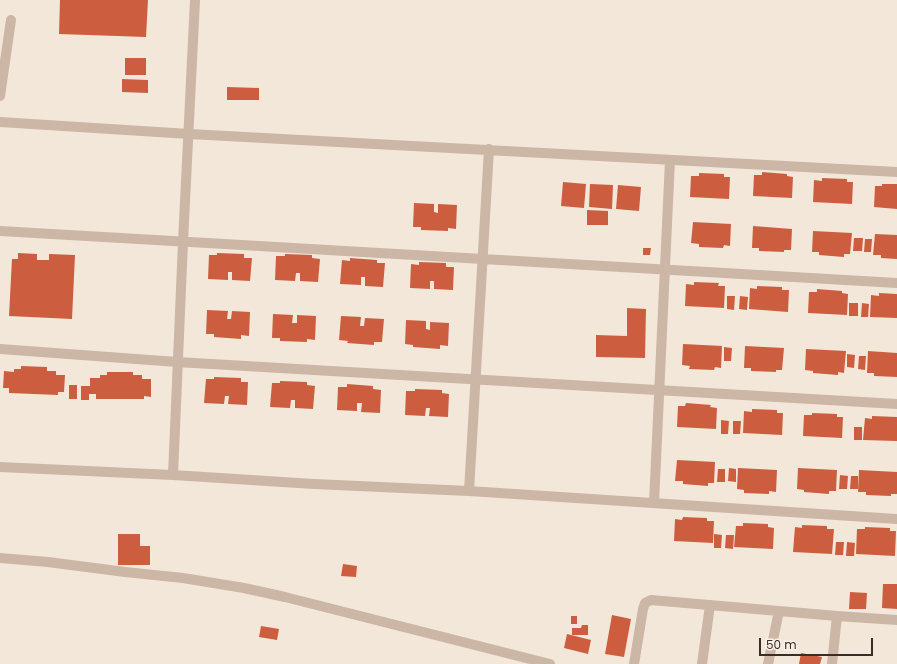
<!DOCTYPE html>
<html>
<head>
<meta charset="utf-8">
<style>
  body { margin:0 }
  #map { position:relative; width:897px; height:664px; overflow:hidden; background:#f3e7da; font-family:Poppins,sans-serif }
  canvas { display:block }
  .scale { position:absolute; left:759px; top:638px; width:114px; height:18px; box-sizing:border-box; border:2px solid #372c27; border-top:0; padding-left:5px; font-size:12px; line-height:14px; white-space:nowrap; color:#372c27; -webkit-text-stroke:3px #faf1e7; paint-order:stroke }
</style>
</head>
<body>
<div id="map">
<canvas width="897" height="664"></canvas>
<div class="scale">50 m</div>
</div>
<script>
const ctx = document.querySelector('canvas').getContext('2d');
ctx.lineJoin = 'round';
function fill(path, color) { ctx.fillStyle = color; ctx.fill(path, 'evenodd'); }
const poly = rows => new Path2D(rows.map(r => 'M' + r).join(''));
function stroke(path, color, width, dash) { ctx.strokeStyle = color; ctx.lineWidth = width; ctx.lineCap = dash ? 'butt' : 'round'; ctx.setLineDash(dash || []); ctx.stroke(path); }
fill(poly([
  [60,0,148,0,146,37,59,34],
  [125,58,146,58,146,75,125,75],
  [122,79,148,80,148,93,122,92],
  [227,87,259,88,259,100,227,100],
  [762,172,787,174,787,176,793,177,792,198,753,196,754,175,762,175],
  [699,173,724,174,724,177,730,177,729,199,690,197,691,176,699,176],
  [822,178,847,179,847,182,853,182,852,204,813,202,814,180,822,181],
  [563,182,586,184,584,208,561,206],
  [590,184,613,185,612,209,589,207],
  [882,184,897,184,897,209,874,207,875,186,882,186],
  [618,185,641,187,639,211,616,209],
  [414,203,434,204,434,212,438,213,438,204,457,205,456,229,448,228,448,231,421,230,421,227,413,227],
  [587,210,608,211,608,225,587,225],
  [693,222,731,224,730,246,724,245,723,248,699,247,699,244,691,243],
  [753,226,792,229,791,250,784,250,784,252,759,251,759,248,752,248],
  [813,231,852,233,850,254,844,254,844,257,819,255,819,252,812,252],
  [875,234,897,235,897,259,881,258,881,255,873,255],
  [854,238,863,238,862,251,853,251],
  [865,239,872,239,871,252,864,252],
  [643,248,651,248,650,255,643,255],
  [18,253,37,254,37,260,49,260,49,254,75,255,72,319,9,316,12,259,18,259],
  [217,253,244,254,244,258,252,258,250,281,232,280,232,272,228,272,228,280,208,279,209,255,217,255],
  [285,254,312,255,312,258,320,259,318,282,300,281,300,273,296,273,295,281,275,280,276,256,285,256],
  [350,258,377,260,377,263,385,263,383,287,365,286,365,277,361,277,361,285,340,284,342,260,350,261],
  [419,262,446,263,446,267,454,267,453,290,434,289,434,281,430,281,430,289,410,288,411,264,419,265],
  [694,282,719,283,718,286,725,286,724,308,685,306,686,284,694,285],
  [757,286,782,287,782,290,789,290,788,312,749,309,750,288,757,289],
  [817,289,842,291,842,293,848,294,847,315,808,313,809,292,817,292],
  [879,293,897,294,897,318,870,317,871,295,879,296],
  [727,296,735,296,734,310,727,309],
  [740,296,748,297,747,310,739,309],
  [849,303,858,303,858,316,849,316],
  [862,303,869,304,868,317,861,317],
  [627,308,646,309,645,358,596,357,596,335,627,336],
  [207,310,228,311,227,319,231,319,232,311,250,312,249,336,241,335,241,339,214,337,214,334,206,334],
  [273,314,293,315,292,323,297,323,297,315,316,316,315,340,307,339,307,342,280,341,280,338,272,338],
  [341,316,361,317,360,326,364,326,365,318,384,319,382,342,374,342,374,345,347,343,348,341,339,340],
  [406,320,426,321,426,329,430,330,430,322,449,323,448,346,440,345,440,349,413,347,413,345,405,344],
  [683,344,722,346,721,368,715,367,714,370,689,369,690,366,682,365],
  [745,346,784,348,782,370,776,370,776,372,751,371,751,368,744,368],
  [724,347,732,348,731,361,724,361],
  [806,349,846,351,844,373,838,372,838,375,813,373,813,371,805,370],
  [868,351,897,353,897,377,874,376,874,373,867,373],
  [847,354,855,355,854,368,847,367],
  [859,356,866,356,865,370,858,369],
  [21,366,47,367,47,371,56,371,56,375,65,375,64,392,58,392,58,395,9,393,9,388,3,388,4,371,14,372,14,369,21,369],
  [107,372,133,372,133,375,142,375,142,379,151,379,151,397,144,396,144,399,96,399,96,394,89,394,89,400,81,400,81,386,90,386,90,378,100,378,100,375,107,375],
  [214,377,241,378,241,382,248,382,247,405,228,404,229,396,225,396,224,404,204,403,206,379,214,379],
  [280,381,307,382,307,385,315,386,313,409,295,408,295,400,291,400,290,408,270,407,272,383,280,383],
  [347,384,373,386,373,389,381,390,380,413,361,412,362,403,357,403,357,411,337,410,338,387,347,387],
  [69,385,77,385,77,399,69,399],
  [415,389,442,390,442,393,449,394,448,417,429,416,430,408,426,408,425,416,405,415,406,391,415,391],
  [686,403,711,405,710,407,717,408,716,429,677,427,678,406,685,406],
  [752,409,777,410,777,413,783,413,782,435,743,433,744,411,752,412],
  [812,413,837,414,837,417,843,417,842,438,803,436,804,415,812,415],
  [872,416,897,417,897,441,863,440,865,418,872,419],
  [721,420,729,421,728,434,721,434],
  [733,421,741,421,740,434,733,434],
  [854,427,862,427,862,440,854,440],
  [677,460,715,462,714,483,708,483,708,486,683,484,683,481,675,481],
  [729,468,736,469,736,482,728,481],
  [738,468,777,470,776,492,769,491,769,494,744,493,744,490,737,489],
  [798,468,837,470,836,491,829,491,829,494,804,492,804,490,797,489],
  [718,469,725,469,725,482,717,482],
  [859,470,897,472,897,494,891,494,891,496,866,495,866,492,858,492],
  [840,475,848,476,847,489,839,489],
  [851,476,858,476,858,489,850,489],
  [683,517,707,518,707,521,714,521,713,543,674,541,675,519,682,520],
  [743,523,768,524,768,527,774,528,773,549,734,547,736,526,743,526],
  [802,525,827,526,827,529,834,529,832,554,793,552,795,527,802,528],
  [865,527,890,528,890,531,896,531,895,556,856,554,857,529,865,529],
  [118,534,140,534,140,546,150,546,150,565,118,565],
  [714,534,722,535,721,548,714,548],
  [726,535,734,535,733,549,725,548],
  [836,542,844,542,843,555,835,555],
  [847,542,855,543,854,556,846,556],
  [343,564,357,566,356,577,341,576],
  [883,584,897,584,897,609,882,608],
  [850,592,867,593,866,609,849,609],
  [612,615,631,619,624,657,605,654],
  [571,616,577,616,577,624,571,624],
  [582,625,588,625,588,635,572,635,572,628,581,628],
  [261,626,279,629,277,640,259,637],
  [567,634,591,640,588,654,564,648],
  [801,653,822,657,820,664,799,664]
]), '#cc5e3f');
stroke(poly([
  [0,96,11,20],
  [0,122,189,134,897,172],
  [0,231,897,283],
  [0,349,177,362,897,404],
  [0,467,173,475,314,484,469,491,897,519],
  [173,475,183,242,195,0],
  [469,491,489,149],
  [654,503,670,160],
  [0,558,48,562,125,572,183,578,244,588,285,597,550,664],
  [634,664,643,609,645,603,651,600,837,616],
  [702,664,710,605],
  [768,664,779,611],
  [832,664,837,616,897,620]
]), '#ccb6a6', 10);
</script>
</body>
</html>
